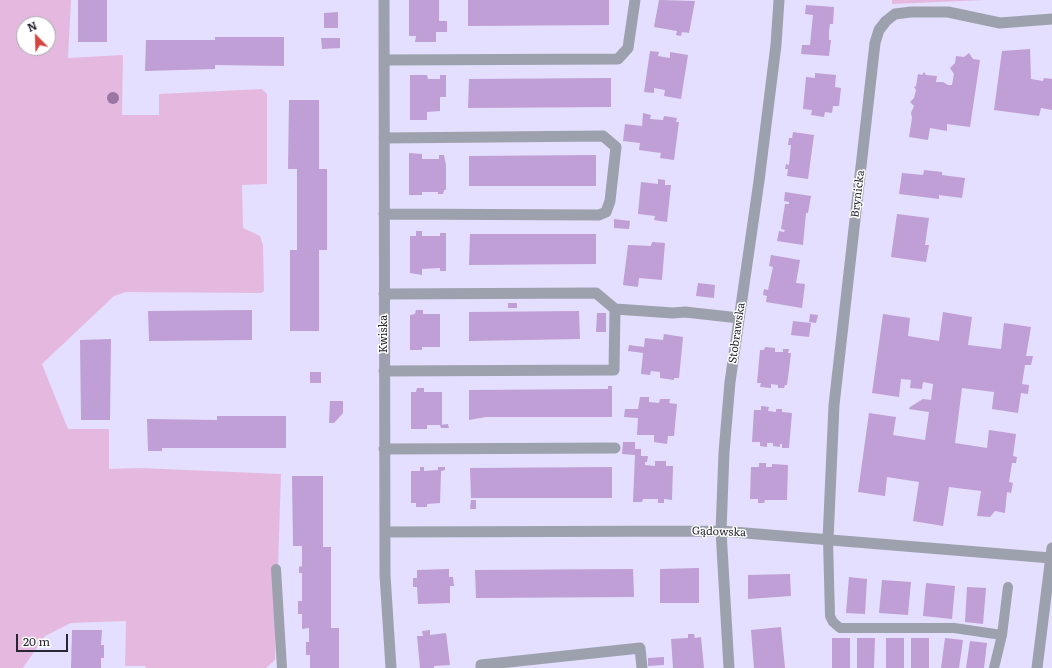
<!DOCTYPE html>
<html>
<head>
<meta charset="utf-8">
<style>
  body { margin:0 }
  #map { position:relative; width:1052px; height:668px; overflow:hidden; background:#e4dffe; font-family:Literata,serif }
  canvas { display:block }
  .north { position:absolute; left:16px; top:16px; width:40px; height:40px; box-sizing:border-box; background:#fff; border:1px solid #a9a8ad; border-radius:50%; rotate:337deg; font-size:11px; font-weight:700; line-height:16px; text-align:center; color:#282632 }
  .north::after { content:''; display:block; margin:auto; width:14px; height:18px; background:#d44541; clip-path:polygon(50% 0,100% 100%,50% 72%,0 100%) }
  .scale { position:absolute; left:16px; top:634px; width:52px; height:18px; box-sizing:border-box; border:2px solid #282632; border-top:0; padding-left:5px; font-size:12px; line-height:14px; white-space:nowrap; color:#282632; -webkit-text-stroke:3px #fff; paint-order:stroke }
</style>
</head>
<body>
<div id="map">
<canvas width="1052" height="668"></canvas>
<div class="north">N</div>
<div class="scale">20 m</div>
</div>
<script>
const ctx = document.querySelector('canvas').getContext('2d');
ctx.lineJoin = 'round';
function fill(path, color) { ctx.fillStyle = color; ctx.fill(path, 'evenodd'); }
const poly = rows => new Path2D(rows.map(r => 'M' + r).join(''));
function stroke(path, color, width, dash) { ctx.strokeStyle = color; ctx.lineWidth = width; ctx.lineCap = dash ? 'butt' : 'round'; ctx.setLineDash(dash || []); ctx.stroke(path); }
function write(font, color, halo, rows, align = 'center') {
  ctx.font = font + ' Literata,serif'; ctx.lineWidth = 3; ctx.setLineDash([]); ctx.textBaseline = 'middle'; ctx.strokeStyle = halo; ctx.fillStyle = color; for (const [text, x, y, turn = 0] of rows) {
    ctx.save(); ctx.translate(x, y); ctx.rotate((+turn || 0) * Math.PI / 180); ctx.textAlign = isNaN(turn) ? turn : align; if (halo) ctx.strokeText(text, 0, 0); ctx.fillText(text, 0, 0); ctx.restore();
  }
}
fill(poly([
  [0,0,71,0,68,58,123,55,122,115,159,115,159,94,262,89,267,94,267,184,242,185,243,228,260,236,263,245,264,291,261,293,126,292,114,296,42,364,68,429,109,429,109,469,140,468,281,474,275,660,266,668,146,668,145,666,125,666,126,621,71,623,45,636,23,668,0,668],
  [24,24,48,24,48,48,24,48],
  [892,0,986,0,892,4]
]), '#e5b9df');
fill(poly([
  [78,0,107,0,107,42,78,42],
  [409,0,439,0,439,21,447,21,447,32,436,32,436,42,415,42,416,36,409,36],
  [468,0,609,0,609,25,468,26],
  [659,0,695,1,689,33,682,32,681,36,676,35,677,31,654,27],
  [806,5,834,7,833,24,830,24,829,32,829,40,831,40,829,56,801,54,802,45,810,45,813,15,805,14],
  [338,12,338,28,324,28,324,13],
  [215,37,284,37,284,66,215,65,215,69,145,71,146,40,215,40],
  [321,38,340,38,340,48,322,49],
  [1030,49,1031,79,1043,81,1044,78,1052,79,1052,110,1041,108,1039,116,994,110,1002,51],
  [650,51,659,52,658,56,670,58,670,52,688,55,681,99,664,96,665,90,654,88,654,93,644,92],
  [969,53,973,59,980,60,970,127,947,124,947,131,930,128,928,140,909,137,912,118,911,113,914,106,910,102,914,98,916,90,914,87,916,86,918,74,922,75,924,72,926,75,937,76,936,82,943,82,948,85,952,85,954,74,950,68,955,63,956,56,964,57],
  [815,73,836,75,835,87,841,88,839,106,833,106,832,113,825,112,824,117,811,115,812,110,803,109,806,77,815,78],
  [410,75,427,75,428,79,440,79,440,75,446,75,446,97,440,97,440,111,427,112,427,120,410,120],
  [611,78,611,107,468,108,469,79],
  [289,100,319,100,319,169,327,169,327,250,319,250,319,331,290,331,290,250,297,250,297,169,288,169],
  [643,113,651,115,650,119,663,120,664,116,677,118,676,122,679,122,674,160,660,158,661,153,639,150,640,143,623,141,625,124,642,126],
  [793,132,814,135,808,179,787,176,788,169,785,169,786,164,789,165,791,145,788,145,789,138,792,138],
  [409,153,422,154,422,159,439,159,439,155,444,155,446,165,446,190,444,190,443,194,438,194,438,192,422,192,422,195,409,195],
  [596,155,596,186,469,186,469,156],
  [924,170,942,172,942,175,965,178,962,198,939,195,939,199,899,194,902,173,923,175],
  [658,179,665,180,665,185,671,185,667,222,654,220,655,216,638,214,641,182,658,184],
  [785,192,811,196,808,213,806,213,803,245,777,241,779,231,784,232,785,230,781,229,785,204,789,204,789,202,784,201],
  [897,214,929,218,925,245,929,245,926,262,891,257],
  [614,219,630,221,629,229,614,228],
  [416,231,422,231,422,236,440,236,440,233,446,233,446,271,440,271,440,268,422,269,422,275,410,273,410,236,416,236],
  [470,234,596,234,596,264,469,265],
  [652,242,665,243,662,280,639,278,638,287,623,285,628,245,651,246],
  [771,255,800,260,796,283,805,284,802,308,766,302,767,296,763,295,764,289,768,290,773,267,769,266],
  [698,283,715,285,714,298,696,296],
  [508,303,517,303,517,308,508,308],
  [252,310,252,340,149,341,148,311],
  [416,310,423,310,423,314,440,314,440,347,422,347,422,350,410,350,410,315,415,314],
  [579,311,580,339,469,341,469,312],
  [943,312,972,317,968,345,1001,349,1004,323,1031,327,1026,356,1033,356,1031,365,1025,365,1022,384,1029,385,1028,394,1021,393,1018,413,992,409,994,392,962,388,955,443,987,448,989,430,1016,434,1013,456,1017,457,1016,463,1012,463,1009,482,1013,483,1011,493,1007,492,1005,513,995,511,990,517,977,516,981,491,949,487,943,526,913,521,919,482,887,477,885,496,858,492,869,413,896,417,893,435,925,440,929,412,909,409,910,407,923,399,931,400,933,385,933,384,923,382,922,389,910,388,911,380,901,379,899,397,872,393,883,314,910,318,908,336,939,341],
  [597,313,606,313,606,332,596,332],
  [810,314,818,315,816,323,809,322],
  [793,321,811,323,809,337,791,335],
  [664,334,683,337,679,378,674,378,674,380,660,378,660,372,651,371,650,375,641,374,643,353,628,351,629,345,644,347,645,338,663,340],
  [111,339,110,420,81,420,80,340],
  [765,347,775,348,775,352,783,352,783,349,789,349,788,353,791,353,789,370,787,385,785,385,784,388,778,388,778,385,771,384,771,388,760,387,761,383,757,383,760,350,764,350],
  [310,372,321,372,321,383,310,383],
  [608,386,612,386,612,417,486,417,469,420,469,390,608,389],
  [417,388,424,388,424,392,442,392,442,425,427,425,427,429,411,429,411,392,416,392],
  [640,397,649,397,649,402,659,403,660,399,670,399,669,403,677,404,674,436,668,436,667,444,654,442,654,435,637,435,638,418,624,417,625,409,638,409],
  [330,401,343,401,343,413,334,423,329,423],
  [761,406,769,407,768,411,776,412,776,409,782,409,782,412,792,413,789,448,782,448,782,444,780,444,780,447,773,446,773,443,767,443,767,447,760,446,760,442,752,442,754,410,761,410],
  [217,416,286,416,286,448,162,448,162,451,148,451,147,419,217,420],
  [448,424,449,428,441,428,440,425],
  [623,442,635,442,635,449,641,449,641,456,648,456,647,462,645,462,645,465,655,466,655,461,666,461,666,466,673,466,672,500,664,499,664,503,658,503,658,499,643,499,642,502,633,502,635,455,622,454],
  [759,463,766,463,766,467,772,467,772,464,788,465,787,500,765,500,764,503,758,503,758,499,750,499,751,467,759,467],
  [420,467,424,467,424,471,438,470,438,467,445,467,445,470,441,471,440,503,427,504,427,507,416,507,416,503,411,503,411,471,420,471],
  [612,467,612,498,471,498,470,468],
  [292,476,323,476,323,547,331,547,331,628,339,628,339,668,310,668,310,655,306,655,306,642,309,642,309,628,302,629,302,614,298,614,298,601,302,601,302,573,299,573,299,567,302,566,302,546,293,546],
  [471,500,476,500,476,509,470,509],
  [699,568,699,603,660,603,660,569],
  [449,569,449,577,453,577,454,586,450,586,450,603,418,604,417,587,413,587,413,578,417,578,417,570],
  [633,569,634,597,476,598,475,570],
  [790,574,791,596,748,599,748,575],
  [849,577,867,579,865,614,846,613],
  [882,580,911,582,908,615,879,613],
  [926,583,955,586,952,619,923,616],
  [967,587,986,588,983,624,965,622],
  [781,627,785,668,754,668,751,630],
  [72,630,102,630,101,645,104,645,104,658,101,658,101,668,71,668],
  [430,630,430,635,446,633,450,665,434,666,434,668,420,668,417,636,423,636,422,631],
  [688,634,694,634,695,638,701,637,704,668,673,668,671,639,688,638],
  [832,638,850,638,850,668,832,668],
  [857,638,875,638,874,668,857,668],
  [886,638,904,638,904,668,886,668],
  [911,638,929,638,929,668,911,668],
  [945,638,963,640,959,668,941,668],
  [970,641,987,643,984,668,966,668],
  [664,657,664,665,648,666,648,658]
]), '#c09ed6');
stroke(poly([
  [828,540,830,616,833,622,840,628,954,628,1002,635],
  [276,569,282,668],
  [994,668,1002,635,1008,587]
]), '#9da1ae', 10);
stroke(poly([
  [384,0,385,575,391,668],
  [385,60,618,59,628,48,635,0],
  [384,138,603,136,616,147,610,201,606,212,599,215,384,214],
  [615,309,673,313,685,312,739,318],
  [384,371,614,370,615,309,596,293,384,294],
  [384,449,615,448],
  [386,532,721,531,1051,558],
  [828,540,834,405,875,43,879,30,886,21,895,14,911,12,948,12,1000,23,1052,19],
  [481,668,481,665,640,648,642,668],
  [729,668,721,531,724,452,730,382,759,181,776,45,779,0]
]), '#9da1ae', 11);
stroke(poly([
  [1037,668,1052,548]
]), '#9da1ae', 11);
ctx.fillStyle = '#9a76a4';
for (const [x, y] of [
  [113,98]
]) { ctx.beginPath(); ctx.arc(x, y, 6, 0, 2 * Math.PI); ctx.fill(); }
write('11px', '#282632', '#fff', [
  ["Brynicka",858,194,-83],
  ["Stobrawska",737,333,-82],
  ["Kwiska",384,334,-90],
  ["Gądowska",719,532,2]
]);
</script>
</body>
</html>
